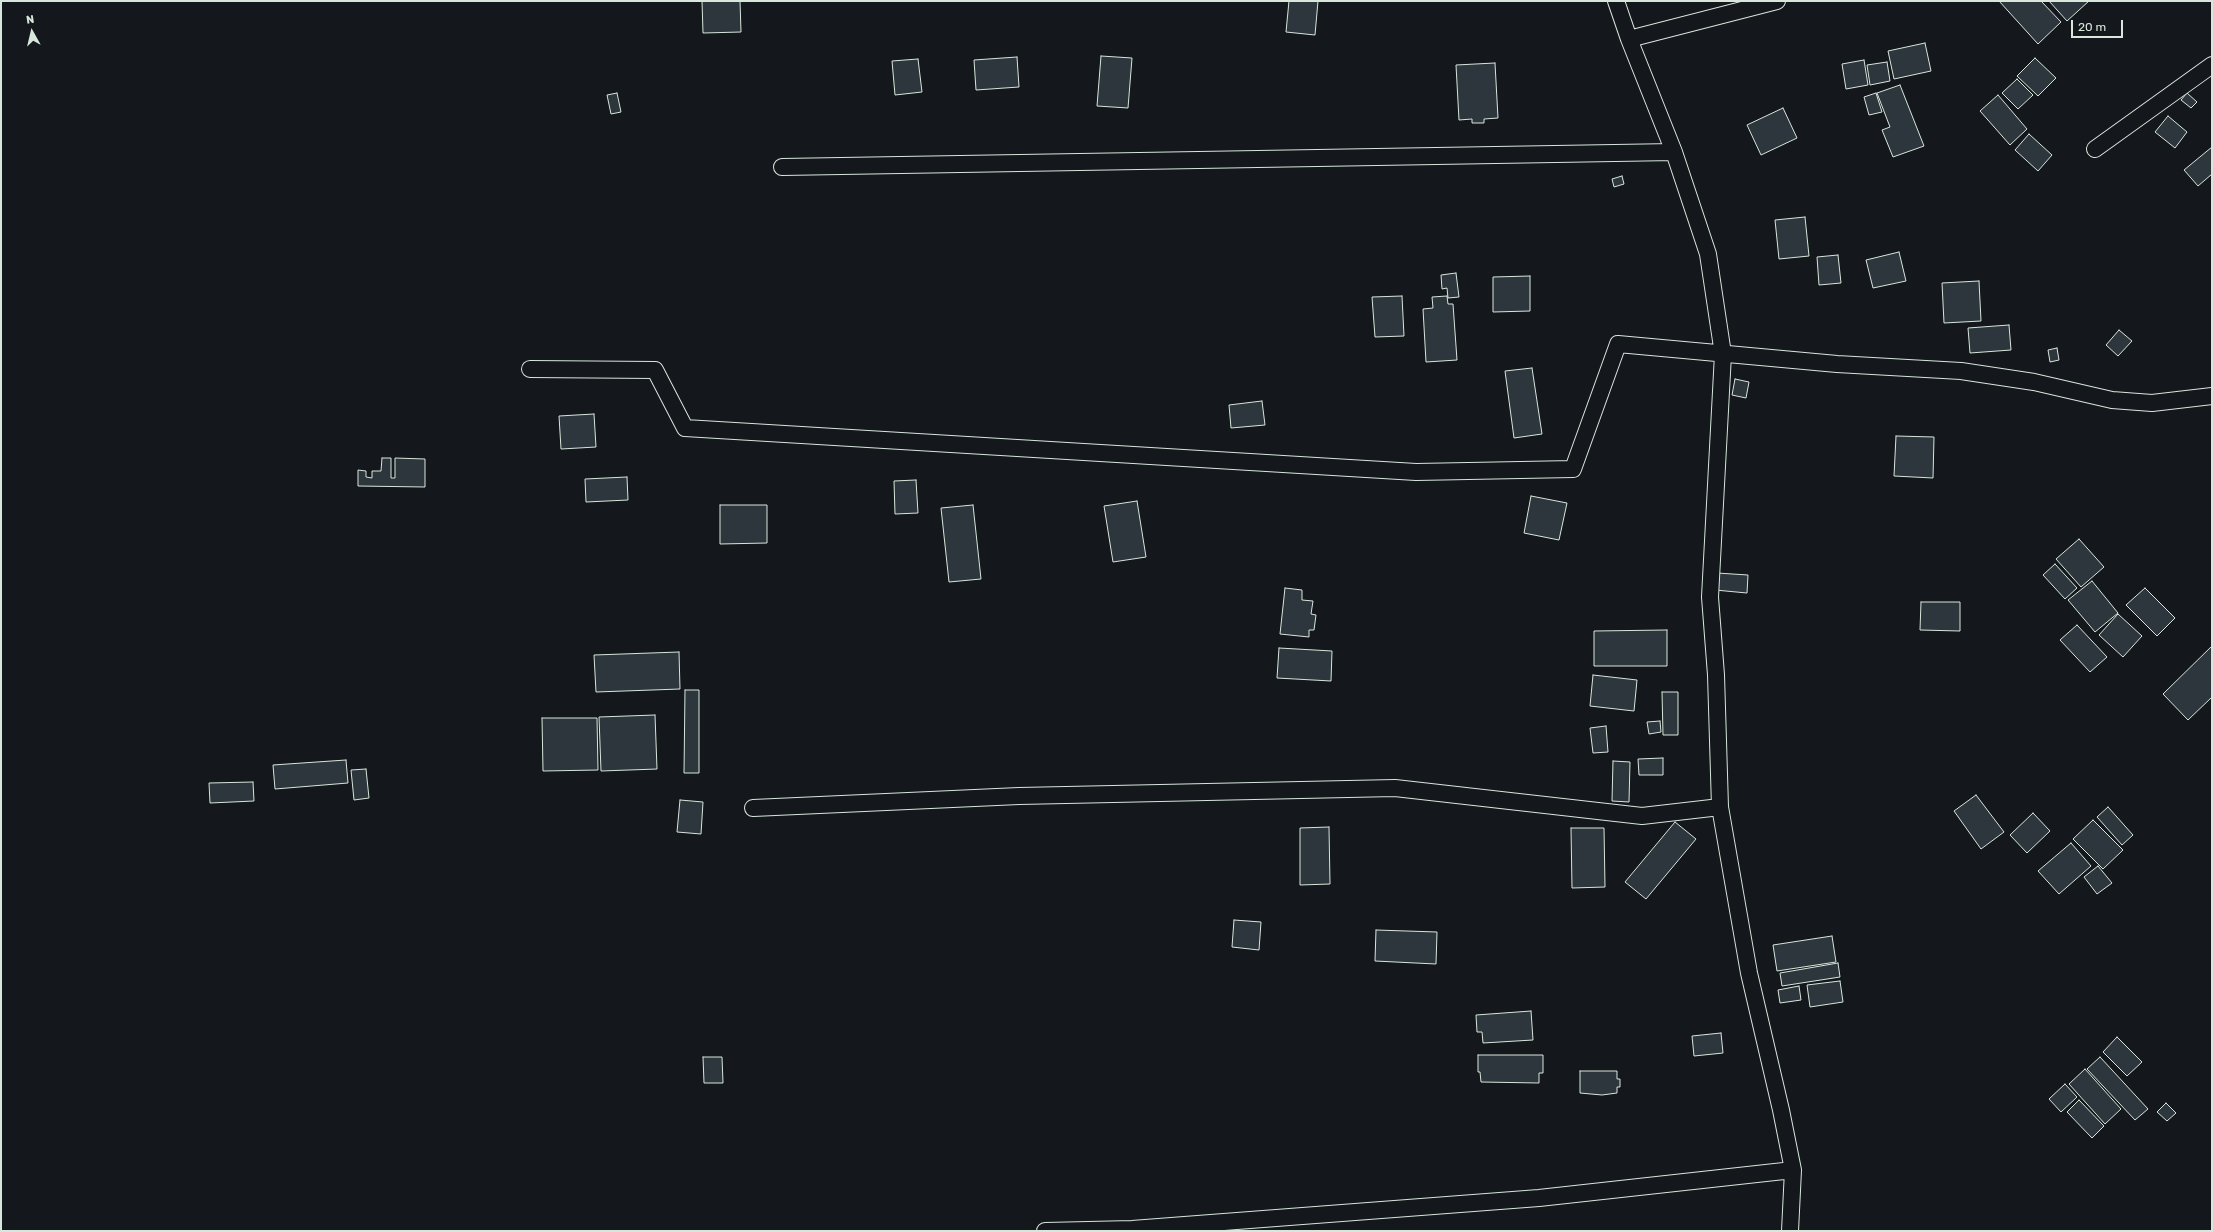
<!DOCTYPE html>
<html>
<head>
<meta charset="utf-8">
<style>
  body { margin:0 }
  #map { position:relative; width:2213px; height:1232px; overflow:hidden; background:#14181c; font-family:Rubik,sans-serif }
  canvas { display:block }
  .frame { position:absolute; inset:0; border:2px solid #d8e6dc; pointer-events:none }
  .north { position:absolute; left:12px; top:12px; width:40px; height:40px; -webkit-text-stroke:3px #14181c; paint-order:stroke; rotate:352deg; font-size:11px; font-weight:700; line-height:16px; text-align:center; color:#d8e6dc }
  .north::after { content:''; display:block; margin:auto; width:14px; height:18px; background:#d8e6dc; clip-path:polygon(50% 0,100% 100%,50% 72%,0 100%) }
  .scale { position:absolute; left:2071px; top:20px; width:52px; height:18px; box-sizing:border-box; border:2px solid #d8e6dc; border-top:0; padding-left:5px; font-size:12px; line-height:14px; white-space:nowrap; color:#d8e6dc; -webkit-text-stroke:3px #14181c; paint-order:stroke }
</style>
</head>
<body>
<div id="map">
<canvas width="2213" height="1232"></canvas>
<div class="frame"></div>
<div class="north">N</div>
<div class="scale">20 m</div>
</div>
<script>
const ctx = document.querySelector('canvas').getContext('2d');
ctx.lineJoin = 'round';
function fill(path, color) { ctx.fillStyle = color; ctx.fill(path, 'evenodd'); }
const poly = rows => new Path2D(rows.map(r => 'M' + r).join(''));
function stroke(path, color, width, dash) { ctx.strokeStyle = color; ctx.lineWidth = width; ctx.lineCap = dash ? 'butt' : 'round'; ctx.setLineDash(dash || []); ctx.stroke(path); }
const building = poly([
  [702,1,740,1,741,32,703,33,702,1],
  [1289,1,1318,1,1315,35,1286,32,1289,1],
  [1999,1,2041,1,2061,22,2038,44,1999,1],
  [2049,1,2089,1,2067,21,2049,1],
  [1925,43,1931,71,1894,79,1888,51,1925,43],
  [1101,56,1132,58,1128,108,1097,106,1101,56],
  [1017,57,1019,87,976,90,974,60,1017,57],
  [2035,58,2056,78,2038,96,2017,76,2035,58],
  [918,59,922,92,895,95,892,61,918,59],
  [1864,60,1868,85,1846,89,1842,64,1864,60],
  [1887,62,1890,81,1870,85,1867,65,1887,62],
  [1495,63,1498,118,1484,119,1484,123,1472,123,1472,119,1459,120,1456,65,1495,63],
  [2017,79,2033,95,2018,109,2002,93,2017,79],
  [1900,85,1924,146,1893,157,1882,130,1890,127,1877,93,1900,85],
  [617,93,621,112,611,114,607,95,617,93],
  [1876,93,1882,112,1869,115,1864,97,1876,93],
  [2187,93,2197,102,2191,108,2181,100,2187,93],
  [1998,95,2027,129,2010,145,1980,111,1998,95],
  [1783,108,1797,138,1761,155,1747,125,1783,108],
  [2168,116,2187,132,2175,148,2155,132,2168,116],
  [2029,134,2052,155,2038,171,2015,150,2029,134],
  [2212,147,2212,174,2198,186,2184,170,2212,147],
  [1622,176,1624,184,1614,187,1612,179,1622,176],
  [1805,217,1809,256,1779,259,1775,220,1805,217],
  [1899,252,1906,281,1873,288,1866,260,1899,252],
  [1838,255,1841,283,1819,285,1817,257,1838,255],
  [1456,273,1459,297,1448,298,1447,288,1442,289,1441,275,1456,273],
  [1530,276,1530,311,1493,312,1493,277,1530,276],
  [1979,281,1981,321,1944,323,1942,283,1979,281],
  [1402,296,1404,336,1375,337,1372,297,1402,296],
  [1447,296,1448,304,1453,304,1457,360,1426,362,1423,309,1433,308,1432,297,1447,296],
  [2009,325,2011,350,1970,353,1968,328,2009,325],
  [2119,330,2132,341,2118,356,2106,345,2119,330],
  [2057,348,2059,360,2050,362,2048,350,2057,348],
  [1532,368,1542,434,1514,438,1505,371,1532,368],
  [1735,379,1749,382,1746,398,1732,395,1735,379],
  [1262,401,1265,425,1231,428,1229,405,1262,401],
  [594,414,596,447,561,449,559,416,594,414],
  [1896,436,1934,437,1933,478,1894,476,1896,436],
  [382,458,391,458,391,478,395,478,395,458,425,459,425,487,358,486,358,470,366,471,366,477,372,478,372,471,381,471,382,458],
  [627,477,628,500,586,502,585,479,627,477],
  [916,480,918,513,895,514,894,481,916,480],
  [1531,496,1567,503,1559,540,1524,533,1531,496],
  [1137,501,1146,557,1113,562,1104,506,1137,501],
  [720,505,767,505,767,543,720,544,720,505],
  [973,505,981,579,949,582,941,508,973,505],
  [2079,539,2104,567,2081,587,2056,559,2079,539],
  [2055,564,2077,588,2065,599,2043,575,2055,564],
  [1717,573,1748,575,1747,593,1715,590,1717,573],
  [2092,581,2118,613,2095,632,2068,600,2092,581],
  [1285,588,1302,590,1302,600,1313,601,1311,614,1316,615,1314,630,1309,630,1309,637,1280,634,1285,588],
  [2145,588,2175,618,2157,636,2126,605,2145,588],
  [1921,602,1960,602,1960,631,1920,630,1921,602],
  [2118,614,2142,636,2123,657,2099,635,2118,614],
  [2077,625,2107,657,2090,672,2060,640,2077,625],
  [1667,630,1667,666,1594,666,1594,631,1667,630],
  [2212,646,2212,697,2188,720,2163,694,2212,646],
  [1279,648,1332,651,1331,681,1277,678,1279,648],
  [679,652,680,689,596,692,594,655,679,652],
  [1593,675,1637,680,1634,711,1590,706,1593,675],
  [685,690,699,690,699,773,684,773,685,690],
  [1662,692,1678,692,1678,735,1663,735,1662,692],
  [655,715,657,769,601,771,599,717,655,715],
  [542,718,597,718,598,770,543,771,542,718],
  [1660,721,1661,732,1649,734,1647,722,1660,721],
  [1606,726,1608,752,1593,753,1590,728,1606,726],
  [1663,758,1663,775,1639,775,1638,759,1663,758],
  [346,760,348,783,275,789,273,765,346,760],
  [1613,761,1630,762,1629,802,1612,801,1613,761],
  [366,769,369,798,354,800,351,770,366,769],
  [253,782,254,801,210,803,209,783,253,782],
  [1976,795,2004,832,1981,849,1954,811,1976,795],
  [680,800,703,802,701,834,677,832,680,800],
  [2108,807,2133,835,2122,845,2097,817,2108,807],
  [2033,813,2050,831,2027,853,2010,835,2033,813],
  [2093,820,2123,850,2103,869,2073,839,2093,820],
  [1675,822,1696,839,1646,899,1625,882,1675,822],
  [1329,827,1330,884,1300,885,1300,828,1329,827],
  [1571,828,1604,828,1605,887,1572,888,1571,828],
  [2071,843,2091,866,2059,894,2038,871,2071,843],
  [2098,866,2112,883,2097,894,2084,877,2098,866],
  [1234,920,1261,922,1259,950,1232,947,1234,920],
  [1376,930,1437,932,1436,964,1375,961,1376,930],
  [1832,936,1836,962,1777,971,1773,945,1832,936],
  [1838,963,1840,977,1782,986,1780,973,1838,963],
  [1840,981,1843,1002,1810,1007,1807,985,1840,981],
  [1799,986,1801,1000,1780,1003,1778,990,1799,986],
  [1531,1011,1533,1040,1483,1043,1482,1032,1477,1032,1476,1015,1531,1011],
  [1721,1033,1723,1053,1694,1056,1692,1036,1721,1033],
  [2117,1037,2142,1062,2127,1076,2103,1052,2117,1037],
  [1478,1055,1543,1055,1543,1073,1539,1073,1539,1083,1481,1082,1480,1072,1478,1072,1478,1055],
  [703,1057,722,1057,723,1083,704,1083,703,1057],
  [2100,1057,2148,1109,2135,1120,2087,1069,2100,1057],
  [2085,1069,2121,1109,2105,1124,2069,1084,2085,1069],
  [1580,1071,1617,1071,1617,1079,1620,1079,1620,1087,1617,1087,1617,1093,1602,1095,1580,1093,1580,1071],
  [2065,1084,2077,1097,2061,1112,2049,1099,2065,1084],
  [2079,1100,2104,1126,2092,1138,2067,1112,2079,1100],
  [2166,1103,2176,1113,2167,1121,2157,1112,2166,1103]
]);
fill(building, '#2c363c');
stroke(building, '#d8e6dc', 1);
const minor = poly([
  [1616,1,1629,39,1674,152,1708,254,1723,354,1710,597,1716,675,1720,807,1749,973,1781,1110,1793,1170,1790,1231],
  [1629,39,1777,1],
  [2095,149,2212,65],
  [782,167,1674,152],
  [530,369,655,370,685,428,1416,472,1573,469,1618,344,1837,364,1961,371,2034,382,2112,400,2152,403,2212,396],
  [753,808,1019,796,1395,788,1642,816,1720,807],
  [1045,1231,1132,1229,1539,1198,1793,1170]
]);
stroke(minor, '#d8e6dc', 18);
stroke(minor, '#14181c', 16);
</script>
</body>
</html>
